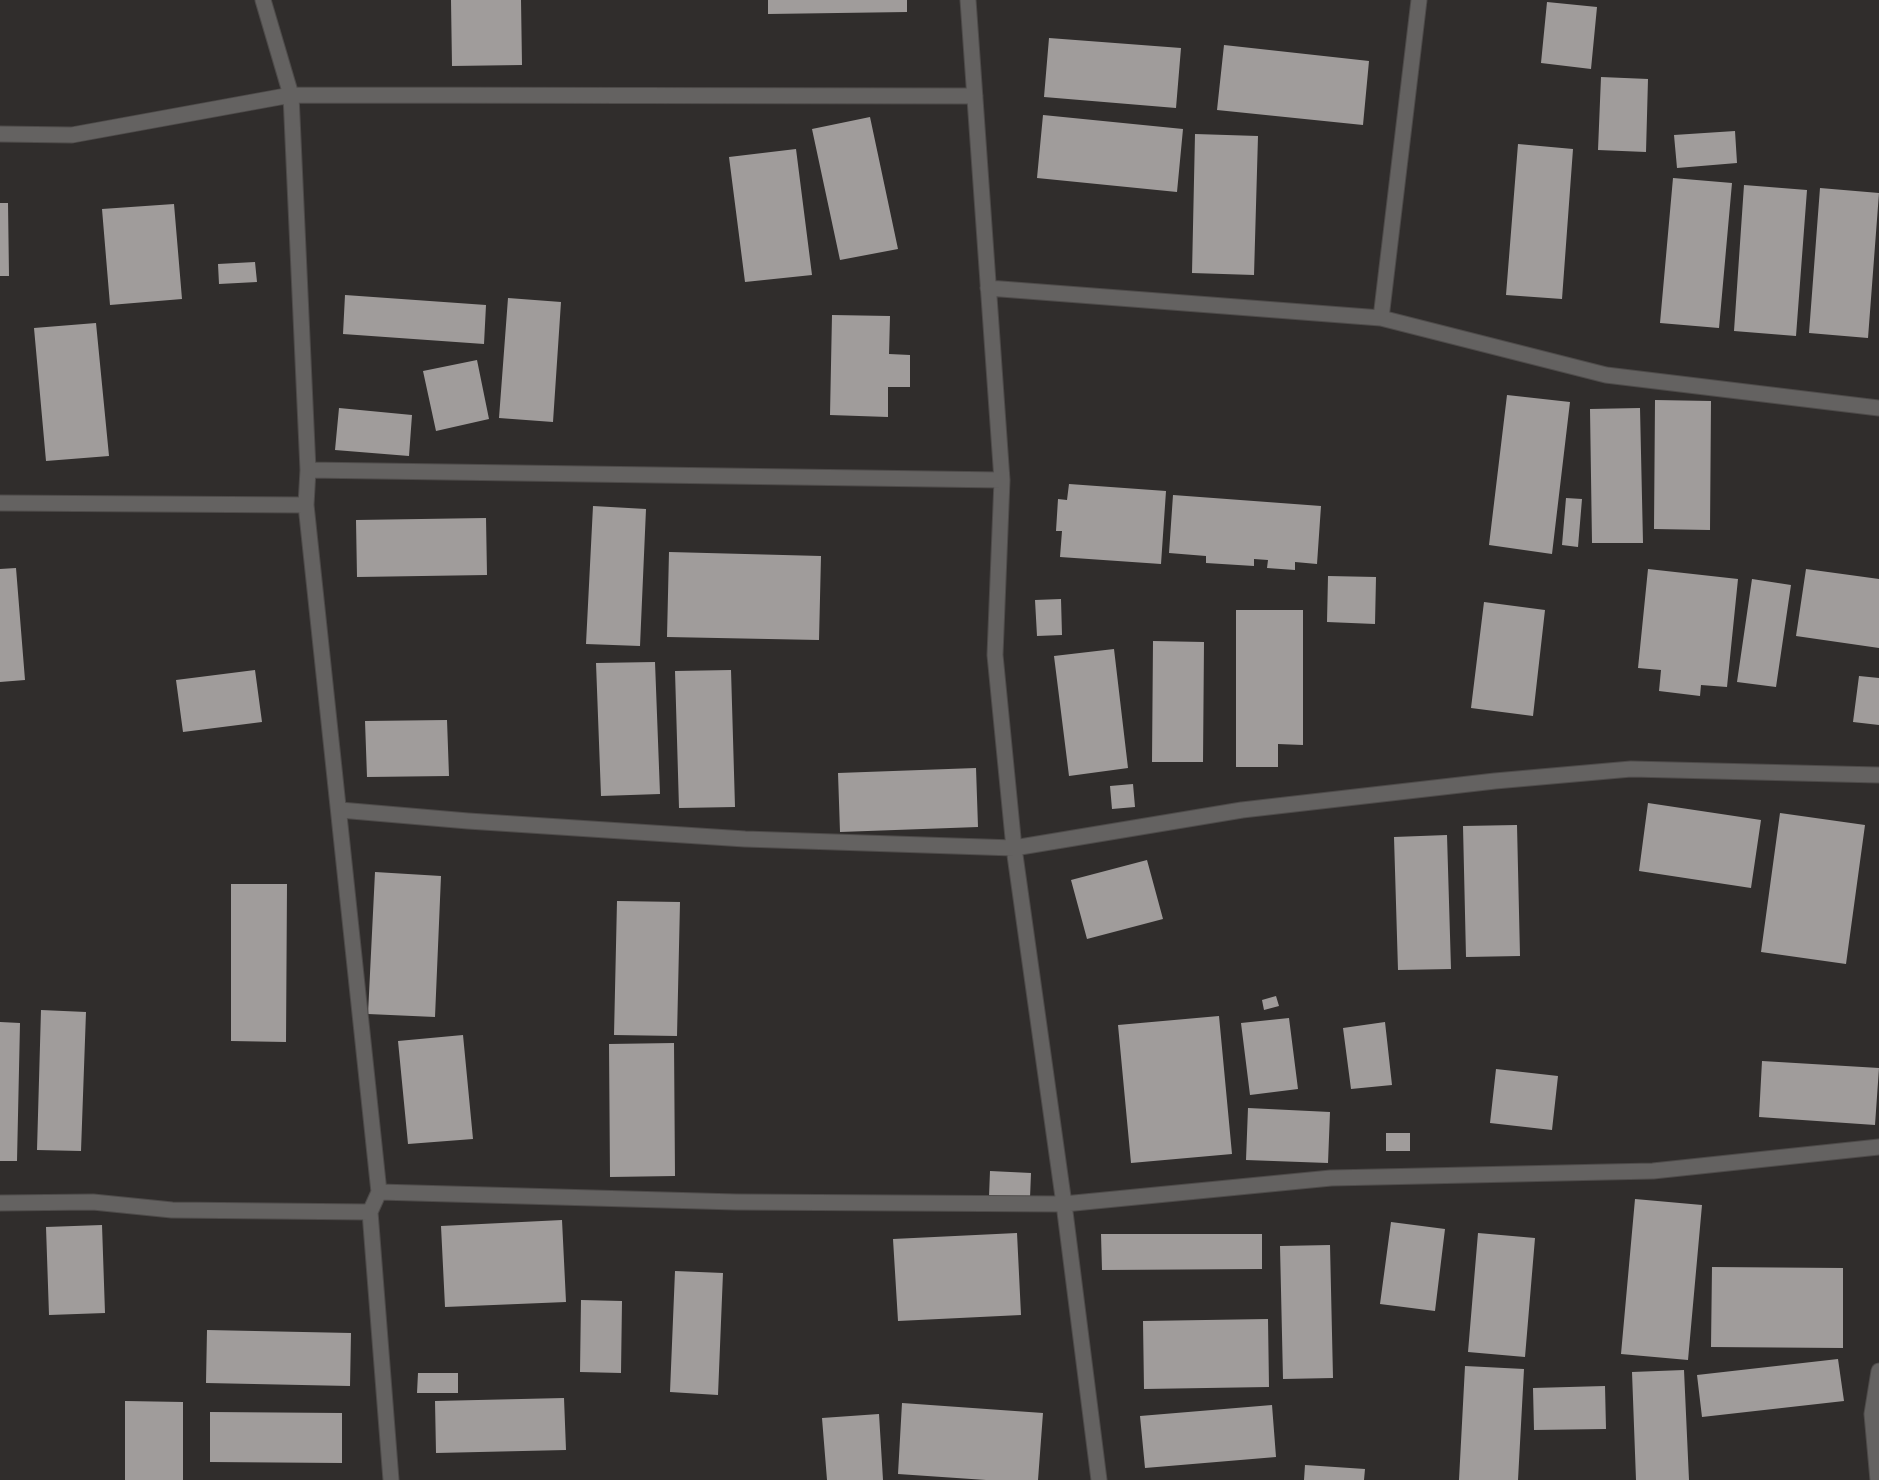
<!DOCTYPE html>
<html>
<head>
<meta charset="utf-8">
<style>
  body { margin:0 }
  canvas { display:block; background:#302d2c }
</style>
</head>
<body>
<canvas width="1879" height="1480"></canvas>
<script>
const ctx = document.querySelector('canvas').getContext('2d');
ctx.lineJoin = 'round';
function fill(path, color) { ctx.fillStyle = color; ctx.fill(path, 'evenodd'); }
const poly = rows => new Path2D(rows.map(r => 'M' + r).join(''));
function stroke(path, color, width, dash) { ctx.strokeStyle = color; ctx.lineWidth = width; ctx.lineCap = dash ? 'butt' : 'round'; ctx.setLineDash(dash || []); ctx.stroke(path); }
fill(poly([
  [451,0,521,0,522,65,452,66],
  [768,0,907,0,907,12,768,14],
  [1547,2,1597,7,1591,69,1541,63],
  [1049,38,1181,48,1176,108,1044,97],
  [1224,45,1369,61,1363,125,1217,110],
  [1601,77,1648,79,1646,152,1598,150],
  [1043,115,1183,129,1177,192,1037,178],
  [870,117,898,249,840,260,812,129],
  [1735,131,1737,163,1677,168,1674,135],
  [1195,134,1258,136,1254,275,1192,273],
  [1518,144,1573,149,1562,299,1506,295],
  [796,149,812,275,745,282,729,157],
  [1673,178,1732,183,1719,328,1660,323],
  [1744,185,1807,190,1796,336,1734,331],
  [1820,188,1879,193,1868,338,1809,333],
  [0,203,8,203,9,276,0,276],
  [174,204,182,299,110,305,102,209],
  [255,262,257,282,219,284,218,264],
  [345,295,486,305,484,344,343,334],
  [508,298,561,302,553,422,499,418],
  [832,315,890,316,889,354,910,355,910,387,888,387,888,417,830,415],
  [96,323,109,456,46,461,34,328],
  [477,360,489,419,436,431,423,371],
  [1507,395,1570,402,1552,554,1489,545],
  [1655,400,1711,401,1710,530,1654,529],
  [339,408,412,415,409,456,335,450],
  [1640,408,1643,543,1592,543,1590,409],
  [1069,484,1166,491,1161,564,1060,557,1062,531,1056,531,1058,499,1067,500],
  [1173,495,1321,506,1317,564,1295,562,1295,570,1267,568,1268,560,1254,559,1254,566,1206,563,1206,556,1169,553],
  [1566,498,1582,499,1578,547,1562,545],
  [593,506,646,509,640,646,586,644],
  [486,518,487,575,357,577,356,520],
  [669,552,821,556,819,640,667,637],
  [16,568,25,680,0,682,0,569],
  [1648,569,1738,579,1727,687,1701,685,1700,696,1659,691,1661,670,1638,668],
  [1806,569,1879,579,1879,648,1796,636],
  [1328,576,1376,577,1375,624,1327,622],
  [1752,579,1791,585,1776,687,1737,682],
  [1061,599,1062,635,1037,636,1035,600],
  [1484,602,1545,610,1533,716,1471,708],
  [1236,610,1303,610,1303,745,1278,744,1278,767,1236,767],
  [1153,641,1204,642,1203,762,1152,762],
  [1114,649,1128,768,1069,776,1054,656],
  [655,662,660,794,601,796,596,663],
  [255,670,262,722,183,732,176,680],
  [731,670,735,807,679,808,675,671],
  [1859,676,1879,678,1879,725,1853,722],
  [447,720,449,776,367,777,365,721],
  [976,768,978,827,840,832,838,773],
  [1133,784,1135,807,1112,809,1110,786],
  [1648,803,1761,820,1751,888,1639,871],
  [1780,813,1865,825,1846,964,1761,952],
  [1517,825,1520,956,1466,957,1463,826],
  [1447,835,1451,969,1398,970,1394,837],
  [1147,860,1163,919,1087,939,1071,880],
  [375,872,441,876,435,1017,368,1014],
  [231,884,287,884,286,1042,231,1041],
  [617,901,680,902,677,1036,614,1035],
  [1276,996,1279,1006,1264,1010,1262,1000],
  [41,1010,86,1012,81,1151,37,1150],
  [1219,1016,1232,1154,1131,1163,1118,1025],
  [1289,1018,1298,1089,1250,1095,1241,1023],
  [0,1022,20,1023,17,1161,0,1161],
  [1385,1022,1392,1085,1351,1089,1343,1028],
  [463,1035,473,1139,408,1144,398,1041],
  [674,1043,675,1176,610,1177,609,1044],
  [1762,1061,1879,1068,1875,1125,1759,1117],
  [1496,1069,1558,1076,1552,1130,1490,1123],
  [1248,1108,1330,1112,1328,1163,1246,1160],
  [1386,1133,1410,1133,1410,1151,1386,1151],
  [990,1171,1031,1173,1030,1198,989,1197],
  [1635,1199,1702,1205,1688,1360,1621,1354],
  [562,1220,566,1302,445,1307,441,1226],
  [1391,1222,1445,1229,1435,1311,1380,1304],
  [102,1225,105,1313,49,1315,46,1227],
  [1017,1233,1021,1315,898,1321,893,1239],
  [1478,1233,1535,1238,1525,1357,1468,1352],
  [1101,1234,1262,1234,1262,1269,1102,1270],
  [1330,1245,1333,1378,1283,1379,1280,1246],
  [1712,1267,1843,1268,1843,1348,1711,1347],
  [675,1271,723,1273,718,1395,670,1392],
  [581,1300,622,1301,621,1373,580,1372],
  [1268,1319,1269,1387,1144,1389,1143,1321],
  [207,1330,351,1333,350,1386,206,1383],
  [1838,1359,1844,1401,1702,1417,1697,1375],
  [1465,1366,1524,1369,1518,1480,1459,1480],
  [1684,1370,1689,1480,1636,1480,1632,1372],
  [418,1373,458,1373,458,1393,417,1393],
  [1605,1386,1606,1429,1534,1430,1533,1388],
  [564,1398,566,1450,436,1453,435,1401],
  [125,1401,183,1402,183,1480,125,1480],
  [902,1403,1043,1413,1038,1480,986,1480,898,1474],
  [1272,1405,1276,1457,1145,1468,1140,1416],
  [210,1412,342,1413,342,1463,210,1462],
  [879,1414,883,1480,827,1480,822,1418],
  [1305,1465,1365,1469,1364,1480,1304,1480]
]), '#a09c9b');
const street = poly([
  [263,0,291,95,308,470,306,505,379,1192,370,1212,391,1480],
  [968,0,1002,480,995,655,1014,848,1064,1204,1099,1480],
  [0,134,72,135,291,95,975,96],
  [988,288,1381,318,1419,0],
  [1381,318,1606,375,1879,408],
  [308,470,1002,480],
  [0,503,306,505],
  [340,810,468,821,745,839,1014,848,1242,810,1495,781,1631,769,1879,775],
  [379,1192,736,1202,1064,1204,1331,1178,1653,1171,1879,1147],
  [0,1203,93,1202,172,1210,370,1212],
  [1878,1480,1872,1414,1879,1371]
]);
stroke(street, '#4e4b4a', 17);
stroke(street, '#646261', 15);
</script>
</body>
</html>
